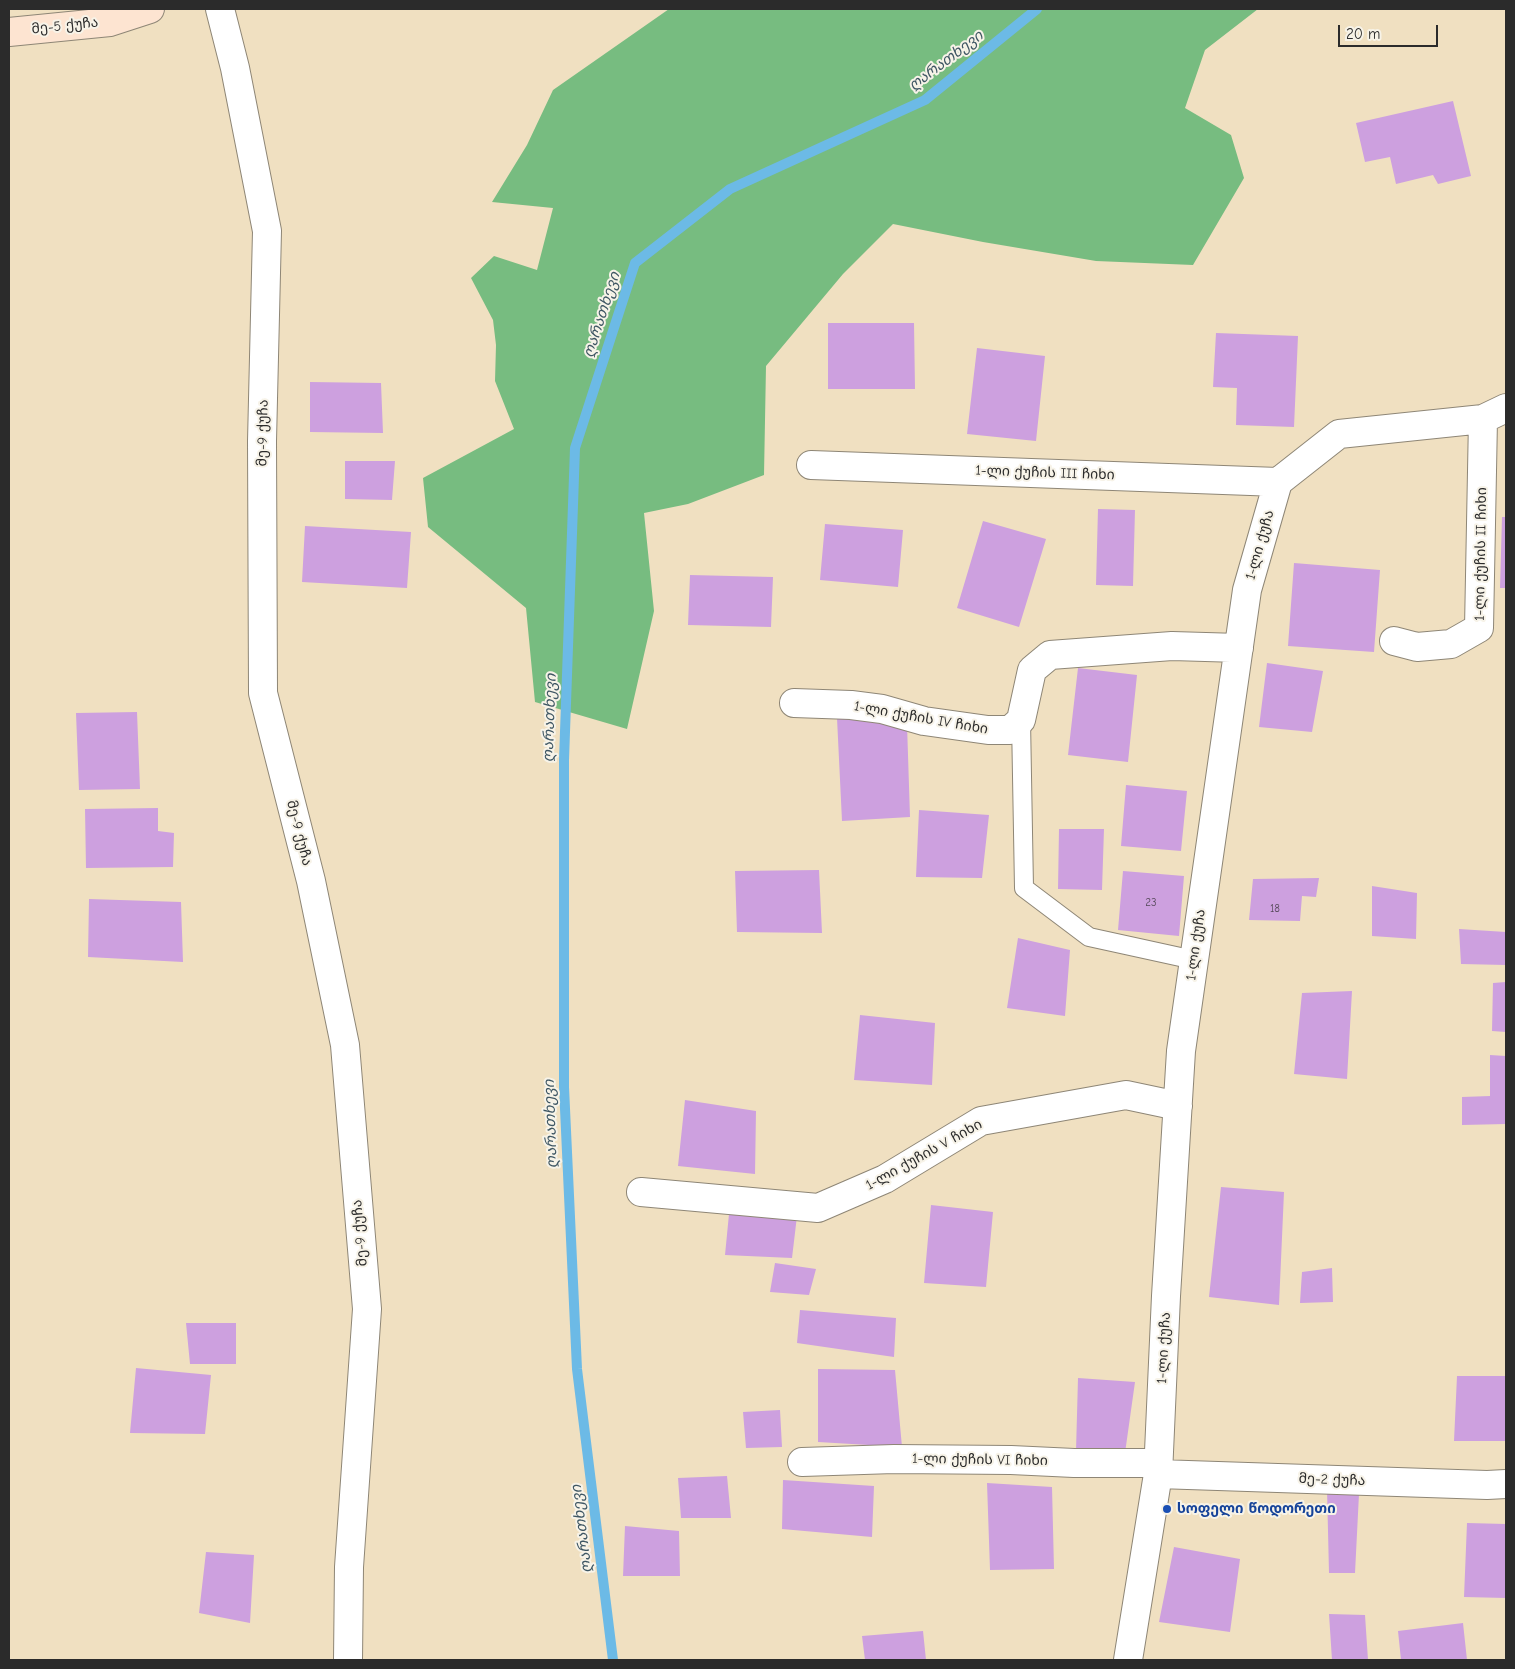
<!DOCTYPE html>
<html>
<head>
<meta charset="utf-8">
<style>
  body { margin:0 }
  #map { position:relative; width:1515px; height:1669px; overflow:hidden; background:#f0e0c1; font-family:"Comic Neue",sans-serif }
  canvas { display:block }
  .frame { position:absolute; inset:0; border:10px solid #2b2b2b; pointer-events:none }
  .scale { position:absolute; left:1338px; top:25px; width:100px; height:22px; box-sizing:border-box; border:2px solid #2b2b2b; border-top:0; padding-left:6px; font-size:15px; line-height:18px; white-space:nowrap; color:#2b2b2b; -webkit-text-stroke:4px #f7f3e8; paint-order:stroke }
</style>
</head>
<body>
<div id="map">
<canvas width="1515" height="1669"></canvas>
<div class="frame"></div>
<div class="scale">20 m</div>
</div>
<script>
const ctx = document.querySelector('canvas').getContext('2d');
ctx.lineJoin = 'round';
function fill(path, color) { ctx.fillStyle = color; ctx.fill(path, 'evenodd'); }
const poly = rows => new Path2D(rows.map(r => 'M' + r).join(''));
function stroke(path, color, width, dash) { ctx.strokeStyle = color; ctx.lineWidth = width; ctx.lineCap = dash ? 'butt' : 'round'; ctx.setLineDash(dash || []); ctx.stroke(path); }
function write(font, color, halo, rows, align = 'center') {
  ctx.font = font + ' "Comic Neue","Noto Sans Georgian",sans-serif'; ctx.lineWidth = 4; ctx.setLineDash([]); ctx.textBaseline = 'middle'; ctx.strokeStyle = halo; ctx.fillStyle = color; for (const [text, x, y, turn = 0] of rows) {
    ctx.save(); ctx.translate(x, y); ctx.rotate((+turn || 0) * Math.PI / 180); ctx.textAlign = isNaN(turn) ? turn : align; if (halo) ctx.strokeText(text, 0, 0); ctx.fillText(text, 0, 0); ctx.restore();
  }
}
fill(poly([
  [669,9,1258,9,1205,50,1185,108,1231,135,1244,178,1193,265,1096,261,983,242,893,224,843,274,766,366,764,475,688,504,644,513,654,611,627,729,535,702,526,608,428,527,423,478,514,429,495,381,496,345,493,320,471,278,494,256,537,270,553,208,492,202,527,145,553,90]
]), '#77bc80');
stroke(poly([
  [613,1660,577,1369,564,1087,564,760,575,448,635,263,730,189,925,100,1037,9]
]), '#6cbae6', 10);
fill(poly([
  [1453,101,1471,176,1438,184,1433,175,1396,184,1390,157,1365,162,1356,123],
  [828,323,914,323,915,389,828,389],
  [1216,333,1298,336,1294,427,1236,425,1237,388,1213,387],
  [977,348,1045,356,1036,441,967,434],
  [310,382,381,383,383,433,310,432],
  [345,461,395,461,392,500,345,499],
  [1098,509,1135,510,1133,586,1096,585],
  [1502,517,1506,517,1506,588,1500,588],
  [983,521,1046,539,1019,627,957,608],
  [825,524,903,530,898,587,820,580],
  [305,526,411,532,407,588,302,582],
  [1294,563,1380,570,1374,652,1288,646],
  [690,575,773,577,771,627,688,625],
  [1267,663,1323,671,1312,732,1259,727],
  [1078,668,1137,675,1128,762,1068,755],
  [137,712,140,789,79,790,76,713],
  [837,718,907,724,910,817,842,821],
  [1126,785,1187,791,1181,851,1121,846],
  [158,808,158,831,174,833,173,867,86,868,85,809],
  [919,810,989,815,982,878,916,877],
  [1059,829,1104,829,1102,890,1058,889],
  [819,870,822,933,737,932,735,871],
  [1123,871,1184,876,1179,936,1118,930],
  [1319,878,1316,897,1302,896,1300,921,1249,920,1253,879],
  [1372,886,1417,893,1416,939,1372,936],
  [89,899,181,902,183,962,88,957],
  [1459,929,1506,932,1506,965,1461,964],
  [1018,938,1070,950,1065,1016,1007,1008],
  [1506,982,1506,1032,1492,1031,1493,983],
  [1352,991,1347,1079,1294,1074,1302,993],
  [860,1015,935,1023,932,1085,854,1080],
  [1490,1055,1506,1056,1506,1124,1462,1125,1462,1097,1490,1096],
  [685,1100,756,1111,755,1174,678,1166],
  [1221,1187,1284,1192,1279,1305,1209,1297],
  [931,1205,993,1212,986,1287,924,1283],
  [729,1214,797,1216,792,1258,725,1255],
  [775,1263,816,1269,809,1295,770,1292],
  [1332,1268,1333,1302,1300,1303,1302,1272],
  [800,1310,896,1318,894,1357,797,1343],
  [186,1323,236,1323,236,1364,190,1364],
  [136,1368,211,1375,205,1434,130,1433],
  [818,1369,895,1370,902,1447,818,1442],
  [1457,1376,1506,1376,1506,1441,1454,1441],
  [1078,1378,1135,1382,1125,1453,1076,1451],
  [780,1410,782,1447,746,1448,743,1412],
  [727,1476,731,1518,681,1518,678,1478],
  [783,1480,874,1486,872,1537,782,1529],
  [987,1483,1052,1487,1054,1569,990,1570],
  [1327,1489,1359,1494,1355,1573,1329,1573],
  [1467,1523,1506,1524,1506,1598,1464,1597],
  [625,1526,679,1531,680,1576,623,1576],
  [1174,1547,1240,1559,1230,1632,1159,1622],
  [206,1552,254,1555,250,1623,199,1613],
  [1329,1614,1365,1615,1368,1660,1332,1660],
  [1463,1623,1467,1660,1401,1660,1398,1631],
  [923,1631,926,1660,865,1660,862,1636]
]), '#cda0df');
const lane = poly([
  [1021,720,1024,888,1089,937,1194,960]
]);
const street = poly([
  [220,9,235,68,267,231,262,441,263,693,311,881,345,1045,367,1309,349,1567,348,1660],
  [811,465,1278,482],
  [1394,641,1417,647,1451,644,1479,628,1483,419],
  [794,703,851,705,882,709,924,721,988,730,1010,730,1021,720,1032,670,1050,655,1172,646,1239,648],
  [641,1192,818,1208,885,1179,981,1121,1126,1095,1178,1106],
  [802,1462,894,1459,1011,1460,1074,1463,1158,1463],
  [1158,1474,1487,1485,1506,1484],
  [1128,1660,1158,1474,1166,1296,1181,1051,1247,590,1278,482,1339,434,1483,419,1506,408]
]);
const secondary = poly([
  [9,32,110,22,150,9]
]);
stroke(lane, '#8e8676', 20);
stroke(street, '#8e8676', 30);
stroke(secondary, '#8e8676', 30);
stroke(lane, '#fff', 18);
stroke(street, '#fff', 28);
stroke(secondary, '#fde4d1', 28);
for (const [x, y, r, color] of [
  [1167,1509,5,"#1a4fb4"]
]) { const dot = new Path2D(); dot.arc(x, y, r, 0, 2 * Math.PI); ctx.fillStyle = color; ctx.fill(dot); stroke(dot, '#f7f3e8', 2); }
write('11px', '#544858', null, [
  ["23",1151,903],
  ["18",1275,909]
]);
write('14px', '#2b2b2b', '#f7f3e8', [
  ["მე-5 ქუჩა",65,26,-6],
  ["მე-9 ქუჩა",263,433,-89],
  ["1-ლი ქუჩის III ჩიხი",1045,473,2],
  ["1-ლი ქუჩა",1260,545,-74],
  ["1-ლი ქუჩის II ჩიხი",1481,554,-89],
  ["1-ლი ქუჩის IV ჩიხი",921,718,10],
  ["მე-9 ქუჩა",299,833,76],
  ["1-ლი ქუჩა",1196,945,-82],
  ["1-ლი ქუჩის V ჩიხი",924,1155,-29],
  ["მე-9 ქუჩა",360,1233,-95],
  ["1-ლი ქუჩა",1164,1348,-87],
  ["1-ლი ქუჩის VI ჩიხი",980,1460,1],
  ["მე-2 ქუჩა",1332,1480,2]
]);
write('bold 14px', '#164399', '#f7f3e8', [
  ["სოფელი წოდორეთი",1177,1509]
], 'left');
write('italic 15px', '#3e5663', '#f7f3e8', [
  ["ღარათხევი",946,61,-37],
  ["ღარათხევი",602,315,-72],
  ["ღარათხევი",550,718,-88],
  ["ღარათხევი",551,1124,-92],
  ["ღარათხევი",582,1529,-97]
]);
</script>
</body>
</html>
